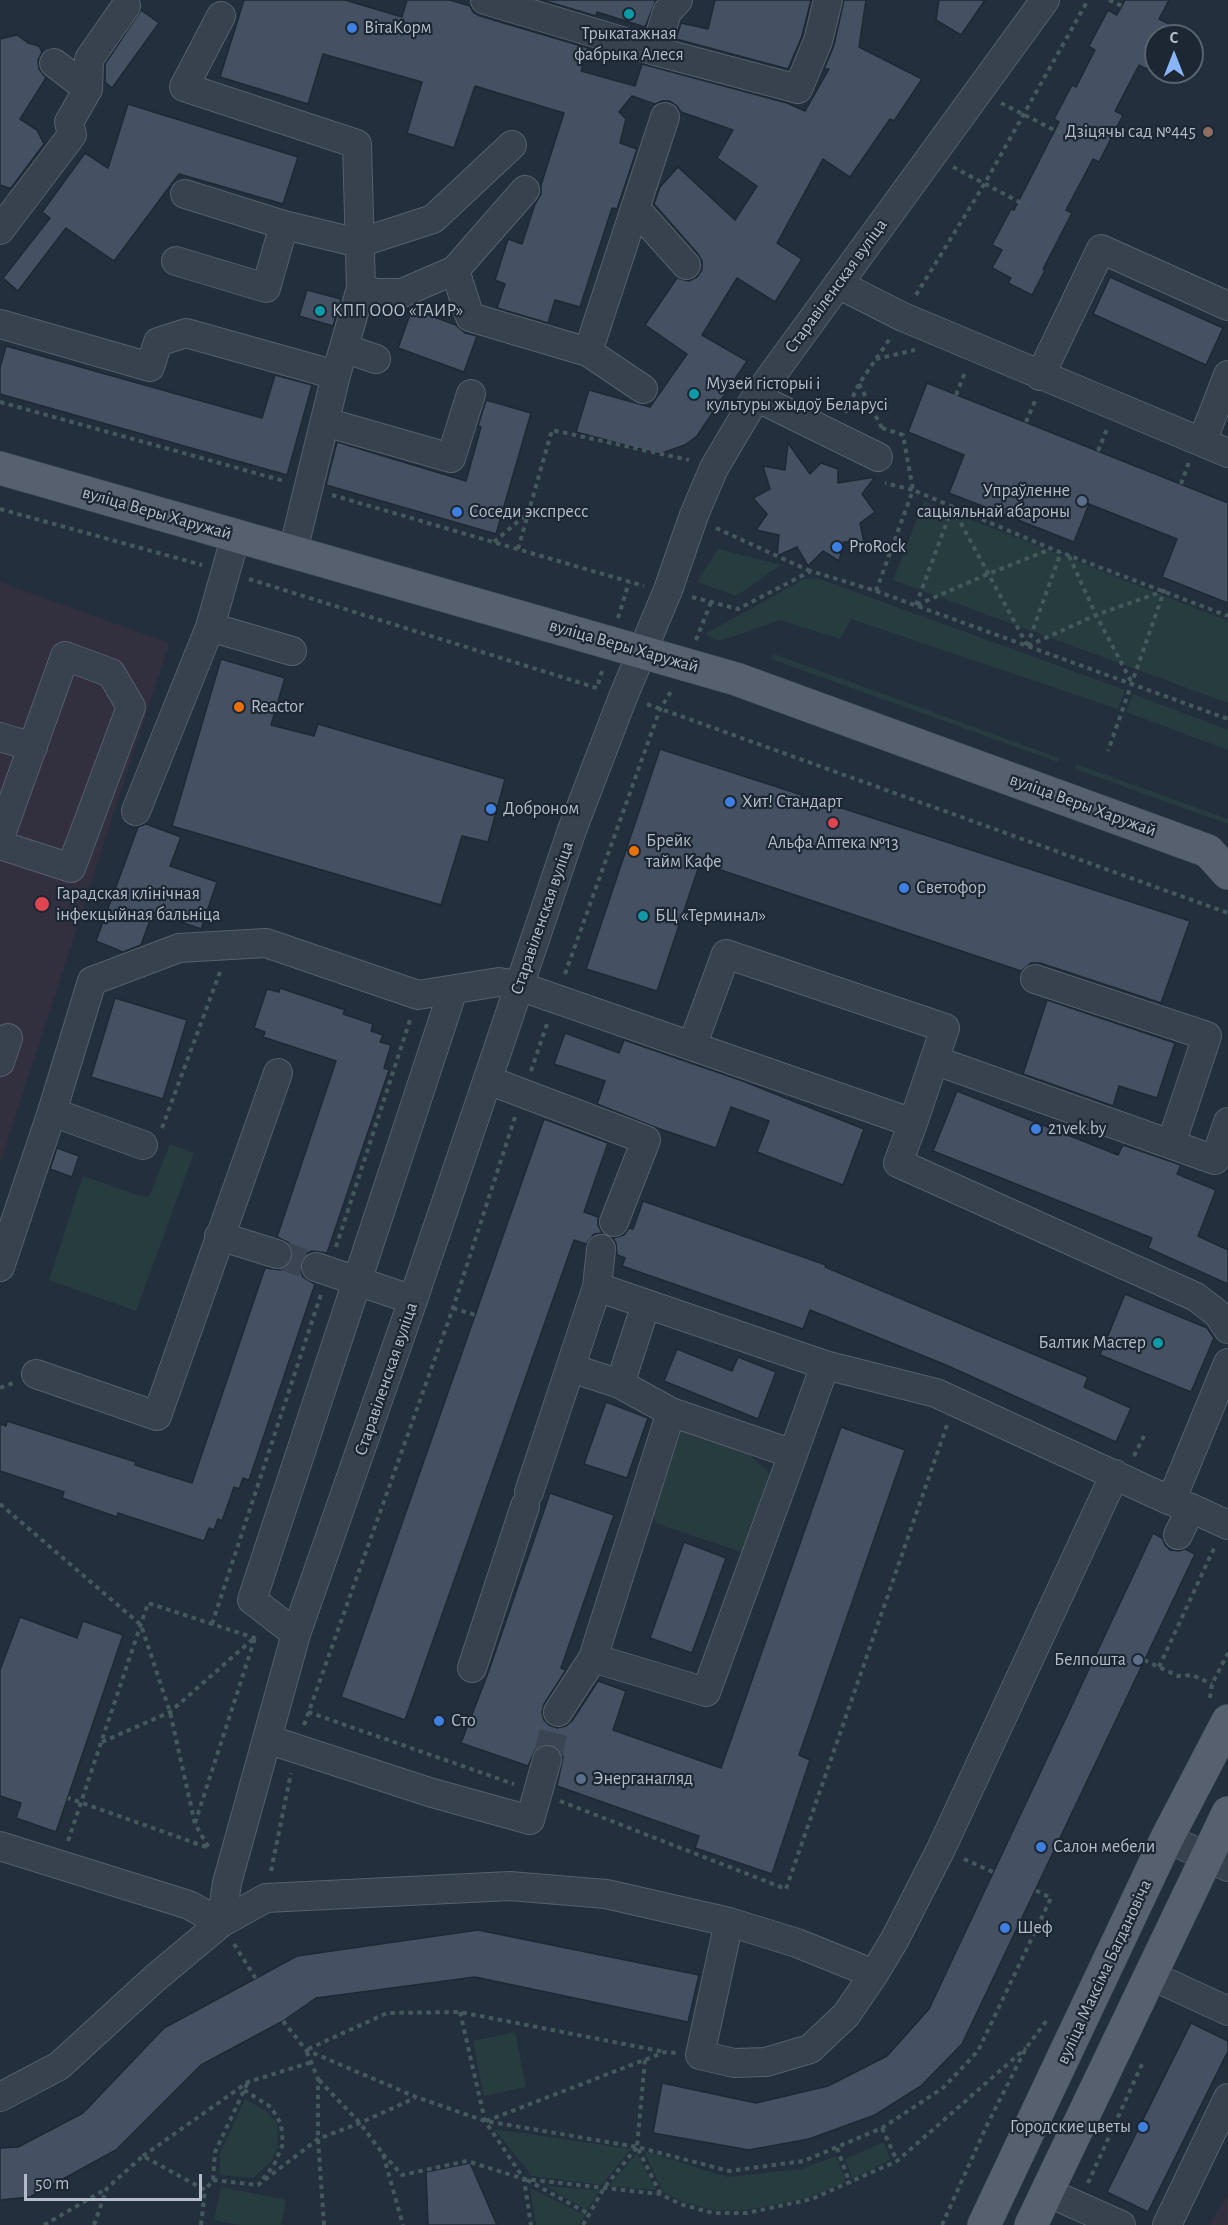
<!DOCTYPE html>
<html>
<head>
<meta charset="utf-8">
<style>
  body { margin:0 }
  #map { position:relative; width:1228px; height:2225px; overflow:hidden; background:#242f3e; font-family:"Alegreya Sans",sans-serif }
  canvas { display:block }
  .north { position:absolute; left:1144px; top:24px; width:60px; height:60px; box-sizing:border-box; background:#1d2633; border:2px solid #59626f; border-radius:50%; rotate:0deg; font-size:16px; font-weight:700; line-height:24px; text-align:center; color:#b4bcc9 }
  .north::after { content:''; display:block; margin:auto; width:21px; height:27px; background:#8ab4f8; clip-path:polygon(50% 0,100% 100%,50% 72%,0 100%) }
  .scale { position:absolute; left:24px; top:2174px; width:178px; height:27px; box-sizing:border-box; border:3px solid #b4bcc9; border-top:0; padding-left:8px; font-size:18px; line-height:21px; white-space:nowrap; color:#b4bcc9; -webkit-text-stroke:4px #1d2633; paint-order:stroke }
</style>
</head>
<body>
<div id="map">
<canvas width="1228" height="2225"></canvas>
<div class="north">С</div>
<div class="scale">50 m</div>
</div>
<script>
const ctx = document.querySelector('canvas').getContext('2d');
ctx.lineJoin = 'round';
function fill(path, color) { ctx.fillStyle = color; ctx.fill(path, 'evenodd'); }
const poly = rows => new Path2D(rows.map(r => 'M' + r).join(''));
function stroke(path, color, width, dash) { ctx.strokeStyle = color; ctx.lineWidth = width; ctx.lineCap = dash ? 'butt' : 'round'; ctx.setLineDash(dash || []); ctx.stroke(path); }
function write(font, color, halo, rows, align = 'center') {
  ctx.font = font + ' "Alegreya Sans",sans-serif'; ctx.lineWidth = 4.5; ctx.setLineDash([]); ctx.textBaseline = 'middle'; ctx.strokeStyle = halo; ctx.fillStyle = color; for (const [text, x, y, turn = 0] of rows) {
    ctx.save(); ctx.translate(x, y); ctx.rotate((+turn || 0) * Math.PI / 180); ctx.textAlign = isNaN(turn) ? turn : align; if (halo) ctx.strokeText(text, 0, 0); ctx.fillText(text, 0, 0); ctx.restore();
  }
}
fill(poly([
  [0,582,169,643,0,1164],
  [1228,2194,1228,2225,1209,2225]
]), '#32303f');
fill(poly([
  [924,501,1228,621,1228,703,893,580],
  [718,549,781,565,736,596,697,582],
  [817,578,1125,690,1118,709,851,619,840,639,780,620,720,641,705,634,804,579],
  [774,654,1059,758,1058,762,771,659],
  [1133,694,1228,730,1228,750,1126,712],
  [1076,764,1228,819,1228,824,1075,769],
  [170,1144,194,1153,136,1311,49,1280,83,1176,137,1195,149,1197],
  [687,1428,742,1449,767,1470,773,1485,747,1554,656,1523,649,1505,673,1435],
  [515,2032,526,2087,484,2096,473,2041],
  [245,2099,266,2111,277,2123,278,2147,271,2162,253,2178,220,2175,220,2153],
  [494,2129,631,2149,602,2185,532,2176],
  [884,2142,890,2160,852,2179,845,2159],
  [644,2151,728,2177,801,2169,836,2156,846,2182,808,2198,746,2210,715,2210,680,2201,662,2191],
  [637,2153,656,2190,609,2186],
  [545,2186,600,2190,587,2210],
  [221,2187,286,2200,281,2225,240,2225,214,2220],
  [530,2188,585,2215,579,2225,536,2225]
]), '#263c3f');
const building = poly([
  [244,0,345,0,402,17,407,0,450,0,470,6,473,12,480,16,588,48,581,71,635,86,642,64,787,103,805,111,829,69,824,69,834,45,844,0,866,0,859,47,922,79,894,121,890,119,850,177,823,159,777,243,802,259,775,302,737,278,702,335,747,361,697,436,685,445,659,454,576,432,589,390,650,407,687,354,645,325,677,278,689,281,697,277,702,270,702,261,698,254,654,204,660,187,678,167,735,220,757,186,717,158,733,130,681,112,677,106,670,101,662,101,655,104,632,96,619,112,626,119,620,143,637,149,617,209,612,208,580,307,555,300,548,323,497,308,505,284,495,280,508,239,522,244,535,204,541,194,541,185,564,113,475,86,454,148,407,133,422,82,323,54,308,104,220,77,244,0],
  [542,0,656,0,645,27,597,12,596,16,542,0],
  [715,0,811,0,802,36,788,69,676,39,681,23,708,29,715,0],
  [939,0,985,0,961,35,936,20,939,0],
  [1125,0,1169,0,1159,19,1193,36,1156,36,1156,50,1146,69,1139,65,1115,111,1123,115,1099,162,1093,159,1066,210,1072,213,1043,269,1045,270,1032,295,1008,283,1011,278,992,268,1002,250,992,245,1011,209,1014,210,1059,122,1054,119,1072,85,1076,87,1095,50,1089,46,1108,10,1117,15,1125,0],
  [141,10,159,23,112,88,105,82,105,64,141,10],
  [17,35,28,43,39,46,42,52,38,60,39,69,46,78,20,119,37,130,44,144,11,188,9,188,0,185,0,39,17,35],
  [128,104,298,157,283,204,179,174,114,261,66,228,18,291,3,278,50,218,42,212,85,153,108,168,128,104],
  [1110,277,1223,328,1206,365,1093,314,1110,277],
  [307,290,341,299,333,326,299,316,307,290],
  [412,309,456,325,465,333,477,336,464,372,398,348,412,309],
  [6,346,262,418,275,375,312,385,287,475,0,394,0,368,6,346],
  [927,383,1228,503,1228,603,1162,577,1177,539,1089,504,1074,542,949,493,964,455,908,432,927,383],
  [486,400,531,413,496,534,326,485,337,442,466,481,481,427,478,426,486,400],
  [788,443,810,474,821,463,838,469,838,483,875,477,862,494,875,512,860,523,864,542,844,542,839,561,823,551,808,566,797,547,777,556,779,535,756,530,767,514,753,498,770,489,763,466,785,470,788,443],
  [221,659,285,678,271,725,314,736,318,724,505,779,488,842,462,836,441,905,172,826,221,659],
  [660,749,1190,921,1161,1003,1040,963,1031,963,1021,971,700,863,657,991,586,969,660,749],
  [146,824,181,837,170,866,217,882,201,929,153,912,141,945,123,952,96,941,138,827,146,824],
  [280,988,345,1010,343,1014,373,1024,371,1031,383,1035,380,1042,391,1045,384,1068,389,1070,327,1253,312,1251,306,1254,301,1261,300,1270,303,1277,315,1284,249,1480,243,1478,239,1489,234,1487,222,1521,218,1519,214,1530,209,1528,204,1541,118,1513,117,1517,62,1498,64,1492,0,1471,0,1424,6,1426,7,1421,136,1462,135,1465,192,1483,265,1268,281,1270,289,1266,293,1259,293,1251,289,1243,277,1237,336,1061,263,1037,265,1032,254,1028,267,989,279,992,280,988],
  [115,998,187,1020,163,1099,91,1077,115,998],
  [1047,1000,1175,1043,1157,1098,1119,1086,1113,1106,1023,1074,1047,1000],
  [565,1033,619,1053,624,1040,740,1080,864,1129,843,1185,757,1152,769,1121,731,1107,716,1148,657,1128,597,1104,605,1081,554,1064,565,1033],
  [957,1091,1118,1155,1123,1145,1181,1165,1177,1174,1216,1190,1198,1236,1228,1250,1228,1284,1148,1248,1152,1238,933,1151,957,1091],
  [544,1119,608,1143,584,1212,598,1217,598,1225,602,1233,594,1234,586,1244,574,1240,405,1720,341,1697,544,1119],
  [57,1148,79,1156,72,1177,50,1169,57,1148],
  [643,1201,826,1265,825,1267,1088,1377,1084,1387,1131,1408,1116,1442,946,1365,810,1310,803,1329,622,1266,625,1258,617,1255,616,1243,613,1238,624,1235,629,1228,633,1229,643,1201],
  [1125,1294,1207,1328,1214,1338,1191,1392,1100,1355,1125,1294],
  [677,1349,732,1371,738,1357,776,1372,758,1419,664,1381,677,1349],
  [606,1402,648,1418,627,1478,584,1464,606,1402],
  [841,1427,905,1450,799,1755,810,1760,772,1874,695,1848,699,1836,557,1786,563,1757,559,1749,552,1744,544,1744,536,1748,528,1766,461,1743,488,1673,550,1493,614,1515,561,1668,566,1670,544,1704,542,1712,544,1720,549,1725,557,1728,566,1726,572,1721,598,1681,626,1691,613,1730,721,1768,841,1427],
  [1153,1533,1162,1538,1165,1545,1170,1550,1179,1551,1185,1549,1195,1554,962,2044,921,2086,875,2115,809,2139,749,2150,653,2133,662,2083,756,2103,828,2086,887,2056,929,2009,1153,1533],
  [684,1542,726,1558,692,1653,650,1638,684,1542],
  [20,1617,77,1638,83,1621,123,1635,56,1832,16,1818,21,1803,0,1796,0,1670,20,1617],
  [478,1930,699,1975,688,2022,475,1977,316,1998,283,2021,201,2065,116,2150,30,2197,0,2200,0,2148,18,2147,83,2113,164,2028,297,1956,478,1930],
  [1191,2023,1228,2041,1228,2051,1148,2212,1107,2192,1191,2023],
  [470,2163,497,2225,428,2225,426,2172,470,2163]
]);
fill(building, '#455162');
stroke(building, '#1f2835', 1.5);
stroke(poly([
  [277,1254,316,1267],
  [547,1760,558,1712]
]), '#3a4453', 28, [28, 14]);
const minor = poly([
  [485,0,655,51,667,12,678,0],
  [221,16,184,87,357,144,361,288,336,375,293,551],
  [655,51,798,89,818,41,828,0],
  [54,63,88,89],
  [185,194,284,225],
  [635,208,686,265],
  [0,230,72,135,69,122,88,89,89,59,126,6],
  [176,261,266,288,284,225,359,243,433,219,512,145],
  [455,270,470,317,588,352,665,117],
  [838,284,903,317,1228,453],
  [361,288,375,293,402,293,455,270,525,190],
  [0,324,150,367,158,342,186,333,336,375],
  [344,348,376,359],
  [588,352,643,389],
  [1040,376,1101,249,1228,306],
  [756,397,878,457],
  [325,422,451,458,471,394],
  [1202,442,1228,375],
  [236,535,210,627,292,651],
  [0,737,33,747],
  [136,811,210,627],
  [0,837,65,656,111,673,131,707,71,868,0,845],
  [1035,979,1207,1036,1171,1144],
  [934,1060,1215,1160,1228,1122],
  [0,1062,8,1038],
  [488,1080,646,1140,614,1222],
  [52,1112,143,1145],
  [913,1123,898,1163,1196,1297,1218,1314,1228,1329],
  [219,1236,277,1254],
  [601,1249,597,1287,825,1365,793,1454,706,1692,593,1658,671,1412,793,1454],
  [0,1267,52,1112,92,981,179,948,266,943,418,995,499,982,519,986,913,1123,945,1028,726,954,692,1046],
  [316,1267,413,1300],
  [825,1365,936,1393,1171,1501,1191,1508,1228,1525],
  [571,1368,620,1384,671,1412],
  [36,1374,157,1416,278,1073],
  [620,1384,646,1304],
  [529,1492,597,1287],
  [1171,1501,1228,1363],
  [1178,1535,1191,1508],
  [296,1634,252,1600,453,990],
  [472,1668,525,1506],
  [558,1712,593,1658],
  [267,1739,429,1792,530,1820,547,1760],
  [1167,1838,1228,1867],
  [0,1846,189,1905,221,1923],
  [729,1922,700,2055,734,2063,766,2062,810,2049,846,2015,874,1974],
  [221,1923,227,1883,296,1634,413,1300,572,830,623,697,668,590,694,515,714,468,756,397,1045,0],
  [1150,1975,1228,2011],
  [0,2097,59,2066,154,1979,221,1923,266,1898,510,1886,606,1894,729,1922,797,1943,874,1974,895,1939,941,1849,1115,1474],
  [1047,2192,1121,2225],
  [1167,2225,1228,2098]
]);
const major = poly([
  [0,468,736,679,1208,851,1228,873],
  [984,2225,1167,1838,1228,1721],
  [1031,2225,1228,1813]
]);
stroke(minor, '#565f6c', 30);
stroke(major, '#414a57', 34);
stroke(poly([
  [1109,0,1122,6],
  [1001,103,1062,134],
  [953,167,1027,206],
  [916,295,985,183,1088,0],
  [876,359,915,350],
  [859,384,882,428],
  [956,395,966,370],
  [0,402,284,481],
  [845,413,859,384,891,337],
  [1026,422,1035,401],
  [882,428,903,435,913,490,1052,549,1228,616],
  [1098,451,1107,429],
  [1181,484,1189,462],
  [332,495,644,586],
  [952,507,1027,645],
  [0,509,202,565],
  [716,528,810,571],
  [494,542,528,513],
  [518,549,552,430,689,460],
  [1069,556,1096,615,1131,681],
  [249,579,600,689],
  [876,591,913,490,885,483],
  [692,597,738,609,811,571,876,591,1228,719],
  [916,605,952,508],
  [917,605,988,574,1051,549],
  [618,618,629,582],
  [696,640,711,602],
  [1027,646,1061,552],
  [1028,646,1096,615,1164,591,1108,751],
  [598,684,603,668],
  [647,704,1228,913],
  [565,974,660,709,672,690],
  [531,1071,548,1021],
  [162,1128,220,972],
  [336,1247,410,1020],
  [453,1308,475,1315],
  [0,1388,13,1383],
  [1134,1456,1146,1432],
  [0,1504,141,1625,170,1712,195,1824,209,1848,68,1798],
  [212,1624,321,1294],
  [1144,1660,1178,1676,1192,1675,1212,1684],
  [1159,1667,1215,1546],
  [1210,1698,1212,1684,1228,1653],
  [308,1712,514,1784],
  [304,1725,453,1308,515,1117],
  [102,1742,170,1712,253,1639],
  [560,1801,786,1889,947,1425],
  [195,1823,255,1638],
  [68,1841,148,1603,258,1639],
  [964,1859,993,1872],
  [271,1871,291,1773],
  [234,1944,256,1979],
  [460,2012,485,2121,524,2179,531,2225],
  [283,2021,306,2050,416,2097,485,2121,637,2147,729,2171,804,2161,882,2128,943,2088,978,2051,1051,1898,1035,1890],
  [645,2060,637,2147,660,2193],
  [319,2080,360,2123,383,2154,403,2225],
  [244,2090,271,2107,281,2124,283,2144,274,2165,262,2180],
  [486,2121,665,2052,676,2053],
  [882,2128,897,2161],
  [837,2148,850,2184],
  [383,2154,402,2175,467,2161,524,2179,660,2194,680,2204,713,2213,747,2213,812,2199,897,2161,1026,2048],
  [143,2156,248,2082,312,2062],
  [213,2180,258,2185,318,2139,360,2123,415,2098],
  [527,2180,589,2214],
  [1088,2183,1143,2062],
  [44,2225,106,2189],
  [94,2225,107,2188,143,2156,205,2190,213,2180,215,2152,248,2082],
  [201,2225,205,2190],
  [324,2225,318,2139,318,2079,306,2050,387,2013,460,2012,665,2052],
  [583,2225,604,2188,637,2147],
  [942,2225,986,2127,1026,2048,1047,2020]
]), '#44595c', 4, [4.5, 4.5]);
stroke(minor, '#38414e', 28);
stroke(major, '#56606e', 33);
for (const [x, y, r, color] of [
  [629,14,6,"#0f9aa8"],
  [352,28,6,"#3f7fe0"],
  [1208,132,6,"#8d6e63"],
  [320,311,6,"#0f9aa8"],
  [694,394,6,"#0f9aa8"],
  [1082,501,6,"#5c6f8a"],
  [457,512,6,"#3f7fe0"],
  [837,547,6,"#3f7fe0"],
  [239,707,6,"#e8710a"],
  [730,802,6,"#3f7fe0"],
  [491,809,6,"#3f7fe0"],
  [833,823,6,"#e0444e"],
  [634,851,6,"#e8710a"],
  [904,888,6,"#3f7fe0"],
  [42,904,8,"#e0444e"],
  [643,916,6,"#0f9aa8"],
  [1036,1129,6,"#3f7fe0"],
  [1158,1343,6,"#0f9aa8"],
  [1138,1660,6,"#5c6f8a"],
  [439,1721,6,"#3f7fe0"],
  [581,1779,6,"#5c6f8a"],
  [1041,1847,6,"#3f7fe0"],
  [1005,1928,6,"#3f7fe0"],
  [1143,2127,6,"#3f7fe0"]
]) { const dot = new Path2D(); dot.arc(x, y, r, 0, 2 * Math.PI); ctx.fillStyle = color; ctx.fill(dot); stroke(dot, '#1d2633', 2); }
write('18px', '#b4bcc9', '#1d2633', [
  ["ВітаКорм",364,28],
  ["Трыкатажная",629,34,"center"],
  ["фабрыка Алеся",629,55,"center"],
  ["Дзіцячы сад №445",1196,132,"right"],
  ["КПП ООО «ТАИР»",332,311],
  ["Музей гісторыі і",706,384],
  ["культуры жыдоў Беларусі",706,405],
  ["Упраўленне",1070,491,"right"],
  ["сацыяльнай абароны",1070,512,"right"],
  ["Соседи экспресс",469,512],
  ["ProRock",849,547],
  ["Reactor",251,707],
  ["Хит! Стандарт",742,802],
  ["Доброном",503,809],
  ["Брейк",646,841],
  ["тайм Кафе",646,862],
  ["Альфа Аптека №13",833,843,"center"],
  ["Светофор",916,888],
  ["Гарадская клінічная",56,894],
  ["інфекцыйная бальніца",56,915],
  ["БЦ «Терминал»",655,916],
  ["21vek.by",1048,1129],
  ["Балтик Мастер",1146,1343,"right"],
  ["Белпошта",1126,1660,"right"],
  ["Сто",451,1721],
  ["Энерганагляд",593,1779],
  ["Салон мебели",1053,1847],
  ["Шеф",1017,1928],
  ["Городские цветы",1131,2127,"right"]
], 'left');
write('18px', '#b4bcc9', '#1d2633', [
  ["Старавіленская вуліца",836,286,-54],
  ["вуліца Веры Харужай",157,513,16],
  ["вуліца Веры Харужай",624,646,16],
  ["вуліца Веры Харужай",1083,805,20],
  ["Старавіленская вуліца",542,918,-71],
  ["Старавіленская вуліца",386,1379,-71],
  ["вуліца Максіма Багдановіча",1104,1972,-65]
]);
</script>
</body>
</html>
